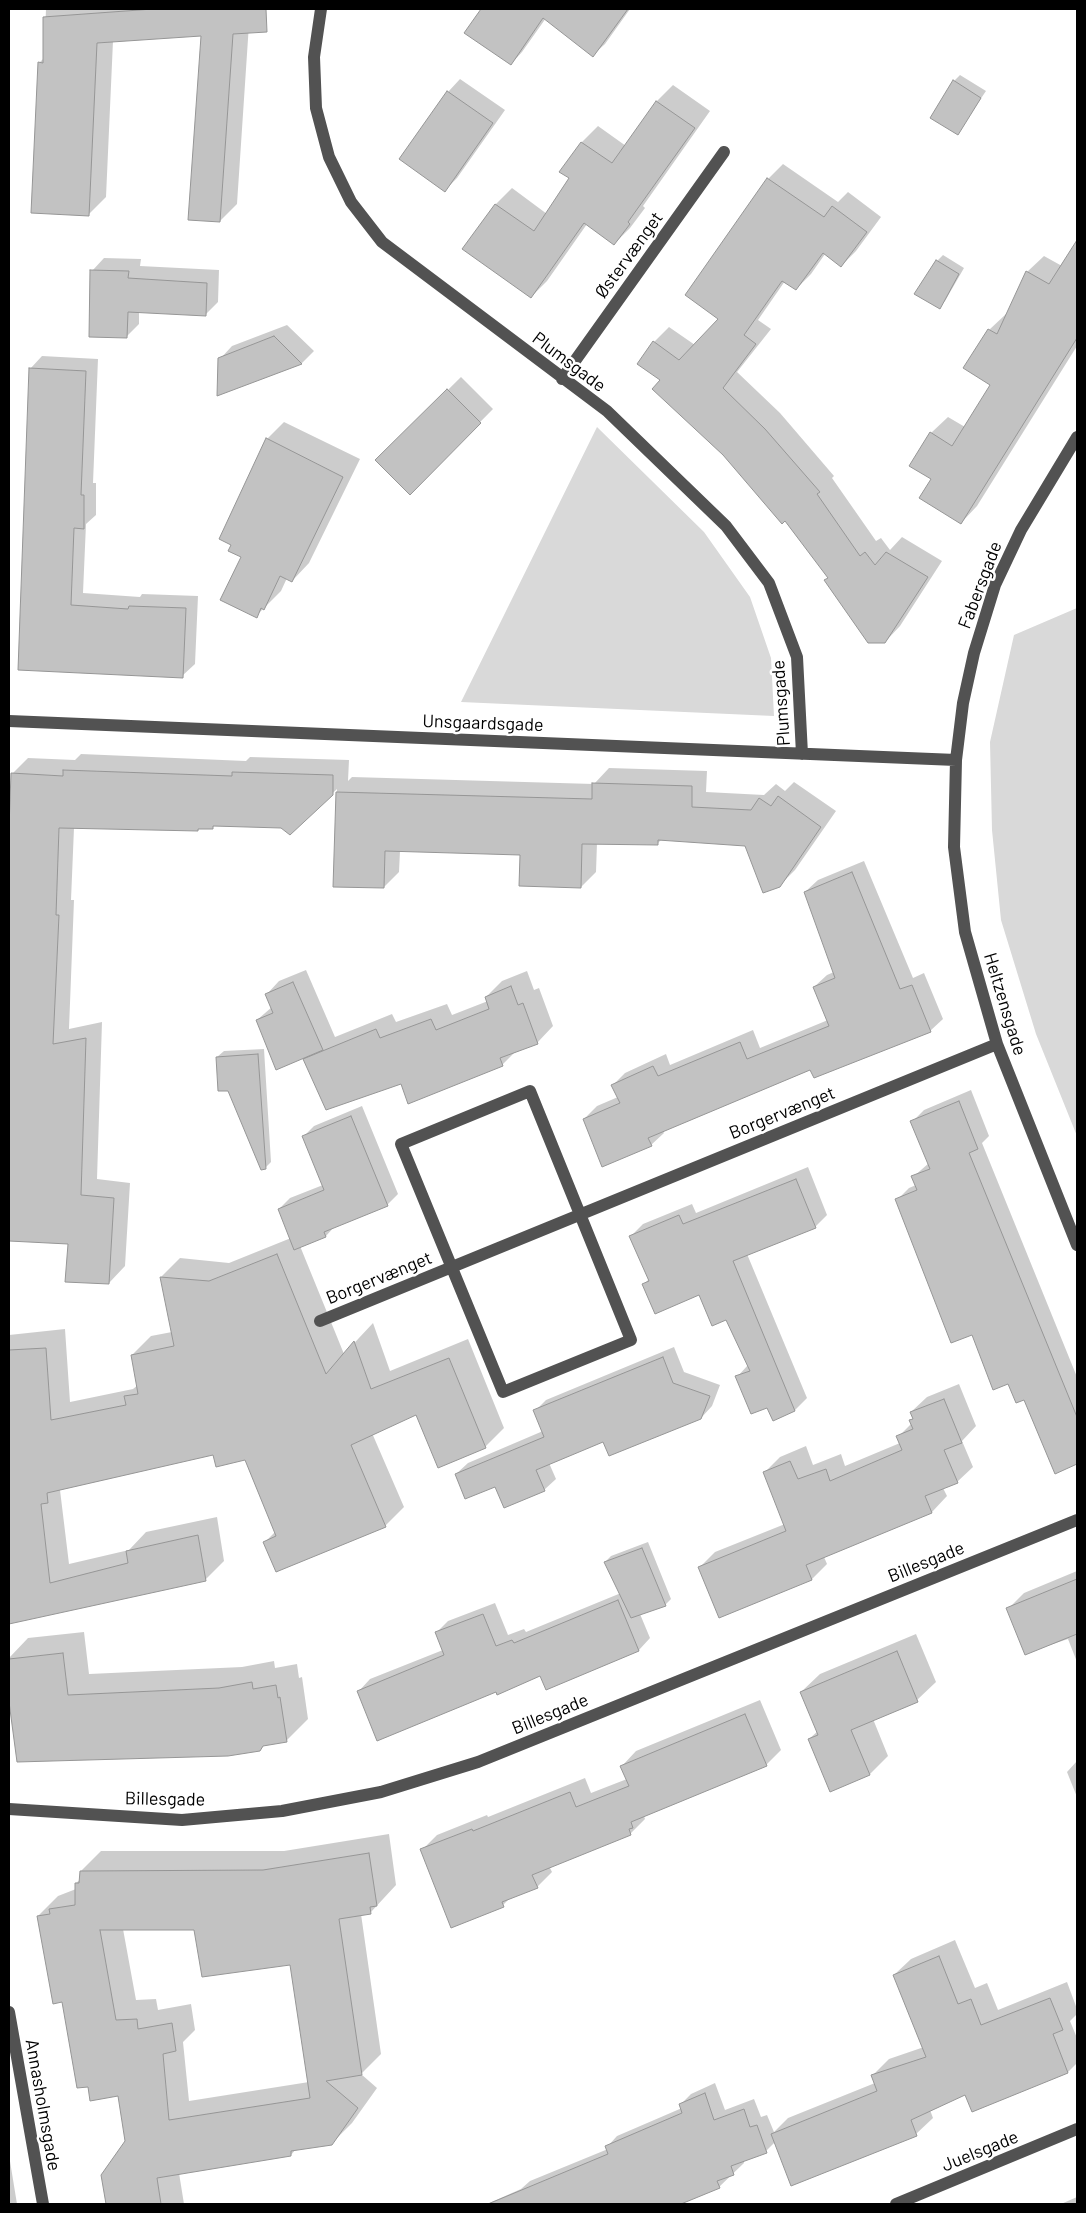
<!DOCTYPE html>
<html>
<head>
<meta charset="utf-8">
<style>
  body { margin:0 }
  #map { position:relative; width:1086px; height:2213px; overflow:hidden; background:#fff; font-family:Barlow,sans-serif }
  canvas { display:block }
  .frame { position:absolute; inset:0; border:10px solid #000; pointer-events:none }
</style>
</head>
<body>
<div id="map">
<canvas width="1086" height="2213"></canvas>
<div class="frame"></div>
</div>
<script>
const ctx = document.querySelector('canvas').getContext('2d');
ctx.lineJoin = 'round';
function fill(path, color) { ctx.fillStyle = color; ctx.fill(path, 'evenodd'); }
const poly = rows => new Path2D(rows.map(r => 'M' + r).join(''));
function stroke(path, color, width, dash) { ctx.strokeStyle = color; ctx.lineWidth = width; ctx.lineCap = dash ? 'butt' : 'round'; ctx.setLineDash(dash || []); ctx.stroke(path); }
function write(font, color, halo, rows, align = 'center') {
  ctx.font = font + ' Barlow,sans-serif'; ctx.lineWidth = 5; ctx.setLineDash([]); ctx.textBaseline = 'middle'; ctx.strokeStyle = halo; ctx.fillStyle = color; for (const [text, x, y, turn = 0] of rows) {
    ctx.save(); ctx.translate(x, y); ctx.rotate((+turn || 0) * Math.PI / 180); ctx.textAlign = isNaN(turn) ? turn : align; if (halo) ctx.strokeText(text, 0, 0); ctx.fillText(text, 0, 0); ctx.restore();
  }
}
fill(poly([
  [597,427,704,532,750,597,771,658,774,716,461,702],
  [1077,608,1077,1136,1036,1034,1001,920,992,830,990,742,1014,635]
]), '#d9d9d9');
fill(poly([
  [46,9,250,9,237,204,220,221,203,35,113,41,106,197,89,214,39,63,44,58],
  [483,9,630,9,605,44,593,55,546,18,522,52,511,64,466,33],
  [960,75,986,91,957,134,954,81],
  [460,79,505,110,457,178,445,190,448,92],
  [673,85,710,111,643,206,645,208,630,228,614,244,587,224,547,281,531,297,464,249,496,204,512,188,547,214,571,178,561,172,582,142,598,126,626,146,657,101],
  [783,164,838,202,848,192,881,217,856,251,841,266,825,254,811,274,796,289,785,281,758,320,771,329,737,372,780,413,834,476,832,478,876,541,881,538,890,550,902,537,942,561,900,626,885,642,829,577,785,519,662,380,654,342,669,327,695,345,720,318,686,295,768,179],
  [1077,242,1077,346,977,506,961,523,932,479,931,433,948,417,965,427,991,385,989,330,1006,314,1007,315,1027,272,1044,256,1062,266],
  [943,255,964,268,945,301,939,307,937,261],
  [104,258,141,259,140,266,219,270,218,302,206,314,139,312,139,324,126,337,92,271],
  [287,325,314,351,302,363,218,394,220,359,232,346],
  [42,356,98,359,93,483,96,483,96,515,86,524,83,593,140,597,142,594,198,596,195,664,182,676,19,669,30,369],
  [461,377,493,409,410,493,377,460],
  [284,422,360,459,309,563,292,581,287,578,281,591,256,616,243,557,267,439],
  [81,754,246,761,250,757,349,760,348,781,352,777,594,784,609,768,707,771,706,792,764,795,776,784,785,791,794,782,836,811,795,870,779,886,746,844,662,839,657,844,597,843,596,872,581,887,521,854,400,851,399,872,384,887,334,886,337,789,290,834,282,826,216,824,212,828,200,828,198,830,74,828,71,900,74,900,69,1029,102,1022,97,1179,130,1183,125,1266,109,1283,69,1243,9,1240,9,843,12,774,28,758,75,760],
  [864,861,913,978,924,973,943,1019,930,1031,811,1069,663,1131,664,1133,651,1145,584,1119,597,1106,618,1097,613,1085,625,1073,666,1054,670,1065,753,1030,760,1048,828,1020,814,987,827,975,834,972,805,892,818,880],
  [306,970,335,1037,392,1014,396,1022,447,1004,452,1015,488,1001,486,997,502,981,527,971,534,990,539,988,553,1026,537,1043,517,1050,502,1065,401,1083,305,1059,309,1055,257,1020,272,1007,267,994,279,981],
  [264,1049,271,1162,265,1168,217,1057,224,1051],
  [971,1090,989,1136,982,1143,1077,1377,1077,1463,1056,1472,1024,1398,1008,1382,972,1333,897,1200,909,1188,916,1185,913,1177,929,1163,912,1122,924,1110],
  [362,1106,398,1194,387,1205,335,1226,326,1236,300,1246,344,1354,373,1323,390,1371,468,1339,504,1428,485,1447,417,1413,372,1433,404,1507,385,1526,265,1542,275,1532,245,1459,214,1454,60,1490,69,1564,129,1550,146,1532,217,1517,224,1561,205,1580,9,1623,9,1335,65,1329,70,1402,133,1389,138,1385,132,1355,151,1336,172,1332,161,1277,180,1258,229,1263,291,1238,279,1209,290,1198,323,1185,303,1137,314,1126],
  [808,1167,827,1215,815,1227,747,1254,807,1398,795,1410,774,1419,767,1406,737,1377,748,1365,726,1319,700,1294,644,1284,649,1279,631,1236,643,1224,692,1204,696,1213],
  [674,1347,684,1372,720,1385,712,1406,701,1418,604,1441,549,1463,556,1479,544,1490,496,1485,456,1474,468,1463,543,1431,535,1411,546,1400],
  [959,1384,976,1426,962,1441,973,1467,957,1482,943,1488,947,1496,932,1512,824,1557,827,1564,812,1579,720,1616,699,1568,715,1552,785,1524,765,1472,780,1457,806,1446,813,1465,841,1454,845,1466,900,1443,898,1437,912,1423,914,1418,911,1412,927,1397],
  [648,1542,671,1599,665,1605,640,1614,650,1638,639,1650,541,1675,496,1690,359,1691,370,1679,443,1650,436,1633,448,1621,495,1603,508,1635,524,1629,526,1632,621,1593,605,1562,611,1556],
  [1077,1571,1077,1662,1068,1639,1026,1653,1008,1609,1024,1593],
  [84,1632,89,1674,242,1667,274,1661,275,1668,297,1664,299,1678,302,1677,308,1719,286,1741,265,1744,260,1750,18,1760,9,1693,9,1658,28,1638],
  [916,1634,936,1682,917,1700,873,1719,888,1756,870,1774,809,1739,818,1731,801,1692,820,1674],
  [760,1700,781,1750,766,1765,644,1816,645,1819,630,1834,549,1866,552,1872,537,1887,512,1896,503,1905,422,1850,437,1835,487,1815,488,1817,585,1778,591,1793,627,1779,622,1766,636,1751],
  [1077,1761,1077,1797,1067,1772],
  [389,1834,396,1885,371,1912,361,1914,381,2054,361,2074,377,2088,352,2123,332,2143,296,2149,291,2155,179,2173,184,2204,107,2204,102,2175,127,2141,119,2095,89,2085,38,1916,58,1896,76,1889,76,1883,81,1879,81,1871,101,1851,284,1851],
  [196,1928,291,1963,309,2082,189,2101,183,2042,195,2030,191,2004,158,2010,156,1999,136,2000,123,1929],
  [955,1940,975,1988,987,1983,998,2010,1067,1982,1077,2009,1077,2014,1070,2021,1077,2038,1077,2063,1068,2072,966,2094,930,2110,933,2118,916,2134,775,2142,766,2151,744,2161,744,2163,719,2187,678,2204,487,2204,521,2189,530,2181,608,2149,607,2147,617,2136,682,2108,680,2105,691,2094,715,2083,725,2110,754,2099,761,2117,767,2115,774,2132,788,2118,875,2083,872,2076,889,2059,924,2047,894,1975,911,1959],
  [9,2155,17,2204,9,2204],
  [1077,2197,1077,2204,1061,2204]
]), '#0003');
const building = poly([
  [153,9,266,9,267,32,233,34,220,222,188,220,201,36,97,43,89,216,31,213,38,62,43,63,43,17,153,9],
  [481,9,628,9,593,57,543,18,511,65,464,33,481,9],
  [953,80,981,98,958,135,930,118,953,80],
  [447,91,493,123,445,192,399,159,447,91],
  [656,101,695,128,628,222,630,224,614,245,584,223,531,298,462,249,495,204,534,231,569,178,559,172,581,142,612,163,656,101],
  [767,178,824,217,832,206,867,232,841,267,823,253,796,290,782,281,744,335,756,344,723,388,765,429,820,492,817,494,860,556,865,552,875,565,886,552,928,577,885,643,868,643,824,580,828,578,785,521,782,524,723,455,652,389,660,380,637,364,653,341,679,360,718,319,685,295,767,178],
  [1077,240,1077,338,961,524,919,498,931,479,909,466,930,432,952,446,990,385,963,368,988,329,997,334,1026,271,1049,284,1077,240],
  [936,260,959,274,940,309,914,294,936,260],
  [90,270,129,271,128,278,207,283,206,316,128,312,127,338,89,337,90,270],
  [274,336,302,364,217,396,218,358,274,336],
  [29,368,86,371,81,495,84,495,84,529,74,528,71,605,128,609,129,606,186,608,183,678,18,670,29,368],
  [447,389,481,423,410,495,375,460,447,389],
  [266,438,343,477,292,582,280,576,264,610,261,608,257,618,220,600,241,557,228,551,231,545,219,539,266,438],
  [63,770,232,776,232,772,333,775,333,795,290,835,281,828,213,826,213,829,198,829,198,831,59,828,56,915,59,915,53,1044,86,1038,81,1195,114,1198,109,1284,65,1282,68,1244,9,1241,9,828,11,773,63,776,63,770],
  [592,783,692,786,692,807,751,810,759,798,771,806,778,796,821,827,780,887,763,893,745,846,658,840,658,845,582,844,581,888,519,886,520,855,385,851,384,888,333,887,336,792,592,799,592,783],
  [852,872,900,989,912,985,931,1032,814,1078,810,1070,648,1138,652,1146,602,1167,583,1119,620,1103,611,1085,653,1066,658,1076,740,1042,747,1059,829,1026,813,987,835,978,804,892,852,872],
  [293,982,323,1050,276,1070,256,1020,273,1013,265,994,293,982],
  [511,986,518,1005,523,1003,538,1044,500,1058,503,1066,408,1104,401,1084,326,1110,303,1059,376,1029,380,1038,431,1019,436,1030,489,1009,485,997,511,986],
  [258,1054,266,1169,261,1170,228,1091,218,1091,216,1057,258,1054],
  [959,1101,978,1149,969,1153,1077,1417,1077,1464,1055,1474,1024,1400,1016,1403,1008,1384,993,1390,972,1335,951,1343,895,1199,917,1190,911,1176,930,1169,910,1121,959,1101],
  [351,1116,388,1206,324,1232,326,1237,294,1250,278,1209,324,1190,302,1136,351,1116],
  [796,1179,816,1228,733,1261,795,1411,773,1421,767,1408,751,1414,735,1376,750,1371,726,1320,712,1326,699,1295,655,1314,642,1284,649,1281,629,1236,679,1215,683,1224,796,1179],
  [277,1254,326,1374,354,1341,371,1389,449,1358,486,1448,438,1468,416,1415,351,1445,386,1527,276,1572,263,1542,276,1536,245,1460,216,1467,213,1455,47,1493,48,1503,41,1504,50,1583,128,1563,126,1551,198,1535,206,1581,9,1624,9,1350,46,1348,51,1420,126,1405,124,1396,138,1394,131,1355,174,1346,160,1277,209,1281,277,1254],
  [663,1357,673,1383,710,1396,701,1419,609,1456,603,1442,536,1470,545,1491,504,1508,495,1487,465,1499,455,1474,544,1437,533,1410,663,1357],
  [944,1399,962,1443,944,1450,958,1483,925,1496,932,1513,806,1565,812,1580,719,1618,698,1567,786,1531,763,1472,790,1461,798,1479,826,1469,830,1481,902,1450,896,1436,913,1429,909,1420,913,1419,910,1412,944,1399],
  [642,1548,666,1606,631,1618,604,1562,642,1548],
  [1077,1579,1077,1634,1025,1655,1006,1608,1077,1579],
  [618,1600,639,1651,546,1690,540,1676,497,1695,496,1692,377,1741,357,1691,444,1655,435,1632,483,1614,496,1646,512,1640,514,1643,618,1600],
  [897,1651,918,1702,851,1730,870,1775,830,1792,808,1739,818,1735,800,1692,897,1651],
  [63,1653,68,1695,219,1688,252,1682,253,1689,276,1685,278,1698,280,1697,287,1742,263,1746,260,1751,228,1756,17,1762,9,1702,9,1659,63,1653],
  [745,1714,767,1766,631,1822,633,1828,629,1829,631,1835,532,1875,538,1888,502,1902,504,1907,451,1928,420,1849,472,1829,473,1831,570,1792,576,1807,629,1786,620,1766,745,1714],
  [369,1853,377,1906,370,1907,371,1914,339,1919,362,2075,326,2081,358,2108,332,2145,291,2151,291,2156,157,2178,161,2204,106,2204,101,2175,125,2141,118,2096,90,2101,88,2087,77,2088,62,2002,53,2004,37,1916,50,1914,49,1909,75,1905,75,1883,79,1883,80,1871,263,1870,369,1853],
  [100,1930,194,1930,202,1977,290,1965,310,2098,169,2120,163,2054,176,2051,172,2023,138,2029,137,2019,116,2020,100,1930],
  [939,1956,958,2004,971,1999,981,2025,1050,1998,1063,2030,1053,2034,1068,2073,972,2112,965,2095,911,2120,917,2136,791,2186,771,2134,877,2091,871,2075,926,2057,893,1975,939,1956],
  [705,2093,714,2120,744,2109,750,2127,757,2125,767,2153,731,2166,734,2175,717,2181,720,2188,681,2204,488,2204,608,2154,605,2146,682,2113,679,2104,705,2093]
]);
fill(building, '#c2c2c2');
stroke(building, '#969696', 1);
stroke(poly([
  [321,9,314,57,316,108,329,157,351,202,382,242,607,411,726,526,769,583,797,657,802,754],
  [562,379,724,152],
  [1077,437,1021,530,995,585,974,653,963,703,956,760,954,847,965,932,997,1044,1077,1245],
  [9,721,956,760],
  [530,1091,631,1340,503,1392,401,1144,530,1091],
  [320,1321,997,1044],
  [9,1809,182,1820,282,1811,381,1792,478,1762,1077,1520],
  [9,2012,43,2204],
  [896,2204,1077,2129]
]), '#525252', 12);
write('18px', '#000', '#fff', [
  ["Østervænget",629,255,-54],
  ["Plumsgade",569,362,37],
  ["Fabersgade",980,585,-69],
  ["Plumsgade",781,703,-94],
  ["Unsgaardsgade",483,723,2],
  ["Heltzensgade",1005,1004,73],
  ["Borgervænget",782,1113,-22],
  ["Borgervænget",379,1278,-22],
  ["Billesgade",926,1562,-22],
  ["Billesgade",550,1714,-22],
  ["Billesgade",165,1799,1],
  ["Annasholmsgade",43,2105,80],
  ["Juelsgade",980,2151,-22]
]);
</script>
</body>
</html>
